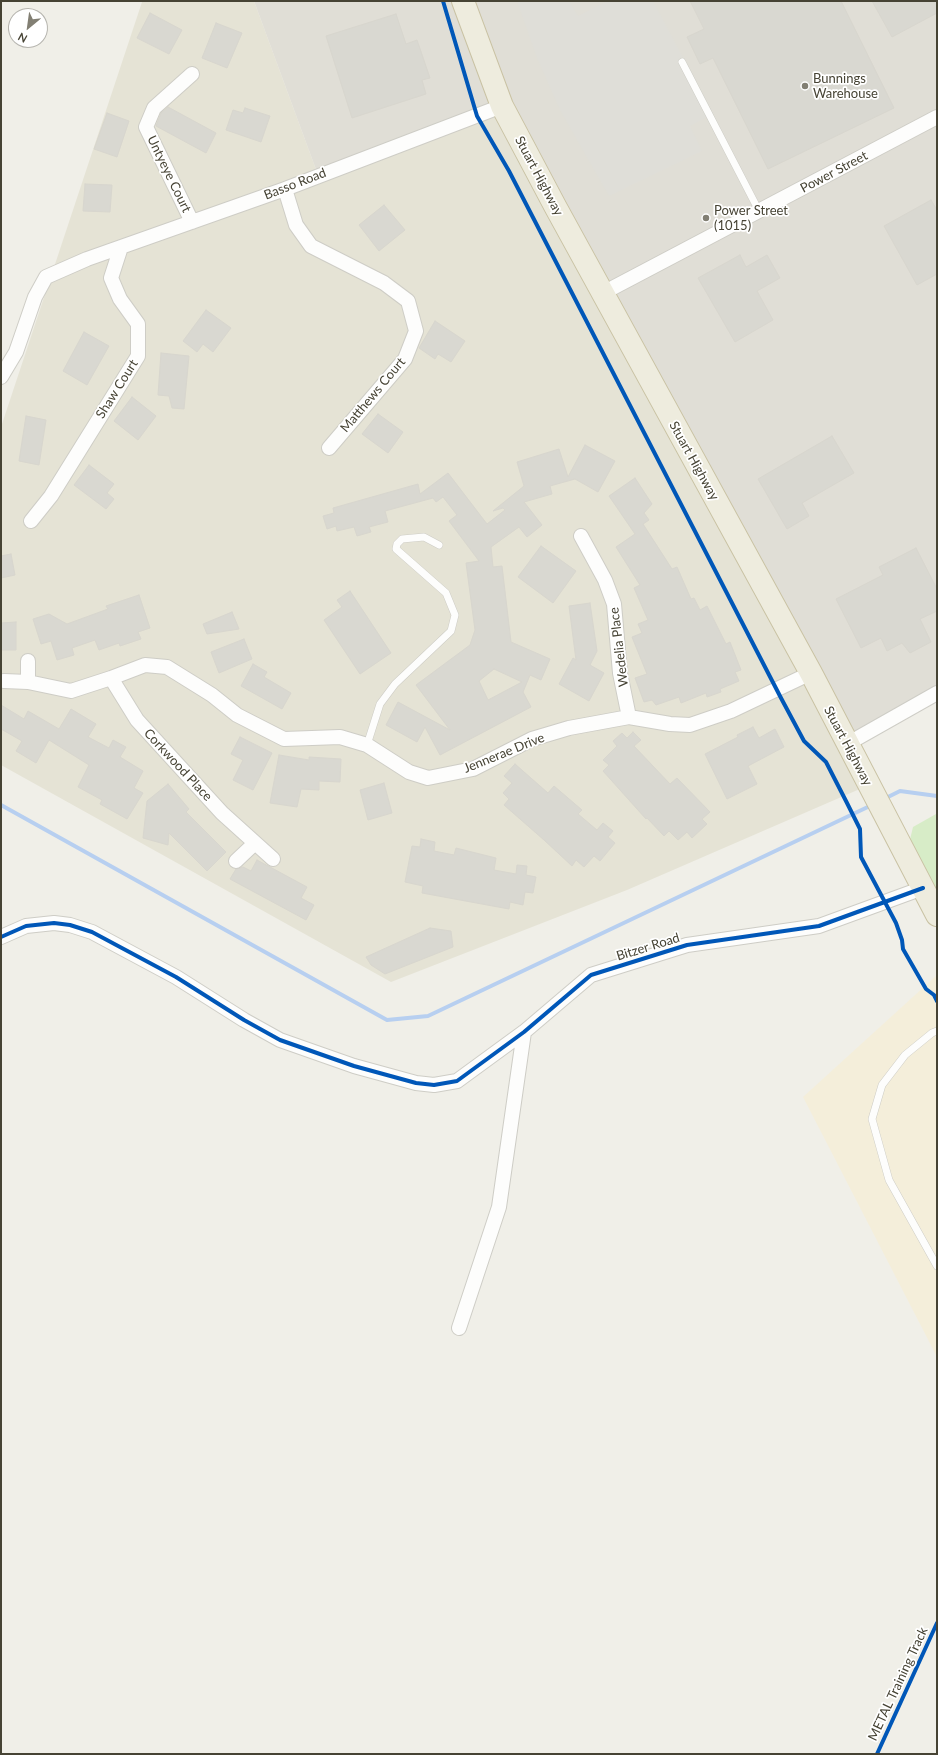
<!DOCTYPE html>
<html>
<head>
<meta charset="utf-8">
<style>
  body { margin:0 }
  #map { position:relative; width:938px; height:1755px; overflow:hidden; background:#f0efe8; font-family:Lato,sans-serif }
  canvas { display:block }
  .frame { position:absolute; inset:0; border:2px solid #464334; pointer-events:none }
  .north { position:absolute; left:8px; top:8px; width:40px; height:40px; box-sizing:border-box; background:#fff; border:1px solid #b5b4ae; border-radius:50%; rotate:209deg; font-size:11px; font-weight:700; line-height:16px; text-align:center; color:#464334 }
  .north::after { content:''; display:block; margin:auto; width:14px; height:18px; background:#827f73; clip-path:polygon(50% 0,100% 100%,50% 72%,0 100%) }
</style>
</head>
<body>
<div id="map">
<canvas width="938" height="1755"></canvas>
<div class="frame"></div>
<div class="north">N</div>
</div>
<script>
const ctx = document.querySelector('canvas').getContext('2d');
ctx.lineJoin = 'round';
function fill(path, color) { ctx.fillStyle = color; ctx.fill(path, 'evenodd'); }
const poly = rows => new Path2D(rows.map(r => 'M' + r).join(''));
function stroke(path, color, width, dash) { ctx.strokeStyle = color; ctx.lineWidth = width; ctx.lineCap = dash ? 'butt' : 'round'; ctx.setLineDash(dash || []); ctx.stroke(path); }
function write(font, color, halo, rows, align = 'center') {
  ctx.font = font + ' Lato,sans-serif'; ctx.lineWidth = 3.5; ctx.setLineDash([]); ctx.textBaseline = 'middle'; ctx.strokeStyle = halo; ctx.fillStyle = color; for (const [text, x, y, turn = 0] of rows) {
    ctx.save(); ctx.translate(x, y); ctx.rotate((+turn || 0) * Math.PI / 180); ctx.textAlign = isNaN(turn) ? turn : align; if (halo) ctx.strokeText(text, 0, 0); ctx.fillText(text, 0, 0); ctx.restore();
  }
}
fill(poly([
  [144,1,254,1,318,175,502,106,869,785,627,890,391,982,1,765,1,427,142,2]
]), '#e5e3d5');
fill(poly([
  [937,975,937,1357,803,1097]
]), '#f4eeda');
fill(poly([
  [254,1,937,1,937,693,847,744,502,106,318,175]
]), '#e0ded6');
fill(poly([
  [936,814,937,815,937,915,906,856,913,827]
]), '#d7ecc7');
fill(poly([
  [517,1,569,1,578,16,608,1,653,1,713,114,690,126,702,151,609,196,560,110,537,58]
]), '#dfded8');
stroke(poly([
  [884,799,900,791,937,796],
  [1,805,387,1020,428,1016,872,805]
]), '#b7cff0', 4);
const building = poly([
  [690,1,841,1,894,108,768,169,713,58,700,64,687,37,704,29,690,1],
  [872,1,937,1,937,13,892,37,872,1],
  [150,13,182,30,169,54,137,38,150,13],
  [396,14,406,44,417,40,430,78,422,80,426,94,352,118,326,36,396,14],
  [216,23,242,33,227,68,202,58,216,23],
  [168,107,216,133,206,153,156,126,161,113,168,107],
  [245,108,270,116,261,142,226,130,233,110,243,113,245,108],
  [107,113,129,121,117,157,94,149,107,113],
  [85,184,112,185,110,212,83,211,85,184],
  [931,200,937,210,937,274,917,285,884,226,931,200],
  [384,205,405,230,379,251,359,225,384,205],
  [740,255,746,267,767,255,780,278,757,291,773,320,735,342,698,278,740,255],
  [206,310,231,328,213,352,203,344,197,352,183,341,206,310],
  [435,321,465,341,451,362,438,354,435,359,419,348,435,321],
  [84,332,109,346,87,385,63,371,84,332],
  [161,353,189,356,184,409,172,408,169,396,158,395,161,353],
  [132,397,156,416,138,440,114,421,132,397],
  [378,414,403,432,388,453,362,434,378,414],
  [26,416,46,420,39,465,19,461,26,416],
  [832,436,854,473,802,503,809,516,787,529,758,479,832,436],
  [585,445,615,461,598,492,575,479,550,486,552,494,524,502,542,525,527,537,519,527,491,547,493,567,502,566,511,642,550,659,541,680,530,675,523,692,531,707,440,755,425,727,417,742,386,725,398,702,450,730,416,685,470,645,475,630,466,563,479,561,449,521,457,515,443,497,436,502,433,498,385,511,388,522,369,527,371,532,357,536,354,527,337,531,336,526,327,529,323,516,334,513,333,508,418,484,420,494,448,473,487,524,505,510,503,508,493,511,524,486,517,462,559,449,568,477,585,445],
  [494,669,522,682,488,700,479,681,494,669],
  [89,465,114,484,107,493,114,499,106,509,74,485,89,465],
  [635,478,652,504,644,513,649,520,643,524,672,569,677,567,691,599,694,598,700,610,707,606,726,644,730,642,741,670,735,672,739,681,720,689,721,692,707,697,706,693,681,703,679,697,656,705,652,700,644,702,635,678,647,674,632,637,642,633,638,624,648,620,634,588,640,585,616,547,635,534,609,496,635,478],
  [541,546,576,571,553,603,518,577,541,546],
  [916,548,937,589,937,611,920,619,931,642,910,653,902,643,887,651,881,638,861,648,836,599,883,575,879,567,916,548],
  [11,554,15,575,1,578,1,556,11,554],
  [350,591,391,653,360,674,324,620,342,607,337,600,350,591],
  [139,595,150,628,138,632,141,639,120,646,119,643,99,650,95,640,72,648,74,655,57,660,51,641,41,644,33,619,49,614,67,624,108,609,106,606,139,595],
  [590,603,597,651,590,665,604,673,589,701,559,684,573,658,576,660,569,606,590,603],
  [232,612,239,629,207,634,203,624,232,612],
  [16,622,16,650,1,650,1,623,16,622],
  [244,639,252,659,219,673,211,652,244,639],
  [253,664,267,672,264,677,291,693,282,709,241,686,253,664],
  [1,705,24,719,28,711,59,729,71,709,96,724,88,737,109,748,113,740,126,747,120,757,143,771,134,788,143,793,127,819,100,804,102,800,78,787,89,765,49,740,36,763,16,751,22,741,1,729,1,705],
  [753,727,759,738,775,729,784,747,748,766,757,784,727,799,705,754,738,737,737,735,753,727],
  [633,732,641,740,634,746,670,784,677,778,710,812,702,819,707,824,692,838,687,832,678,840,669,831,664,836,647,818,646,819,603,771,609,765,603,760,617,746,613,741,622,733,627,738,633,732],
  [240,737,272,753,253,790,233,780,243,760,231,754,240,737],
  [279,755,309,760,309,757,341,759,340,782,319,781,319,790,301,789,297,807,270,803,279,755],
  [515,764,548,793,554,786,582,810,578,814,597,830,603,823,613,831,608,837,615,843,600,861,594,856,584,867,576,860,572,866,544,840,504,805,509,799,503,793,512,783,504,776,515,764],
  [384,783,392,813,368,820,360,790,384,783],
  [168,784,189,809,186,812,226,852,207,871,169,833,168,845,143,838,147,801,168,784],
  [421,839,435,842,434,851,454,855,456,848,496,858,494,870,516,874,517,865,527,866,526,875,536,877,533,893,525,892,523,905,510,902,509,909,422,893,423,886,405,882,412,846,420,847,421,839],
  [257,860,307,887,301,898,314,905,306,920,230,879,236,869,243,867,251,871,257,860],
  [430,928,451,931,453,947,385,974,371,965,366,957,430,928]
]);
fill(building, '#d9d8d1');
stroke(building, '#d8d6ce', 1);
const service = poly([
  [682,62,759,211],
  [367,745,380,704,395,684,451,631,455,615,446,593,396,549,397,544,402,539,424,537,439,545],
  [937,1031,932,1033,905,1055,882,1085,872,1119,889,1180,937,1266]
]);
const minor = poly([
  [285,189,296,225,311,246,384,283,408,301,416,331,405,359,329,448],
  [192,222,146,127,154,108,192,74],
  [603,293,937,117],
  [1,377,16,352,35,297,46,277,87,259,285,189,502,106],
  [31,521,51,496,138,356,138,324,120,299,111,278,121,247],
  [581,536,605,580,614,604,620,673,629,717],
  [111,678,137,720,222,813,273,859],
  [4,681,28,682,71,691,111,678,145,665,167,667,212,695,237,715,284,739,340,737,367,745,409,772,428,778,473,769,532,739,569,728,629,717,670,724,690,725,731,711,811,673],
  [28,682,28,661],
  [847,744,937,693],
  [236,861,255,843],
  [1,937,26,926,54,923,70,925,92,932,176,977,244,1020,280,1040,354,1066,416,1083,434,1085,457,1081,524,1032,591,975,687,945,819,926,923,888],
  [459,1328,499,1207,524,1032]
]);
const trunk = poly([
  [463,1,502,106,555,206,811,673,937,915]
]);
stroke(service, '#cecdc6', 8);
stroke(minor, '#cecdc6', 16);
stroke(trunk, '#c9c2a3', 24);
stroke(service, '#fdfdfc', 7);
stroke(minor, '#fdfdfc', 14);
stroke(trunk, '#eeecde', 22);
stroke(poly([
  [443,1,477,116,509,171,781,698,804,741,826,762,847,803,860,829,861,857,896,923,902,940,903,949,926,989,934,995,937,1001],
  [1,937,26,926,54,923,70,925,92,932,176,977,244,1020,280,1040,354,1066,416,1083,434,1085,457,1081,524,1032,591,975,687,945,819,926,923,888],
  [877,1754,937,1623]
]), '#0057b8', 4);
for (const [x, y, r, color] of [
  [805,86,4,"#827f73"],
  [706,218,4,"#827f73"]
]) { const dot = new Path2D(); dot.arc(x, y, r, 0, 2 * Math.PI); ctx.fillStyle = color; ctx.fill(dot); stroke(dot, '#fff', 1.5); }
write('13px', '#464334', '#fff', [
  ["Bunnings",813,79],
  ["Warehouse",813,94],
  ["Power Street",714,211],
  ["(1015)",714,226]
], 'left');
write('13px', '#464334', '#fff', [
  ["Power Street",834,172,-28],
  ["Untyeye Court",169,174,64],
  ["Stuart Highway",539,176,62],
  ["Basso Road",295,184,-21],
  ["Shaw Court",117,389,-58],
  ["Matthews Court",373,395,-50],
  ["Stuart Highway",694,461,61],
  ["Wedelia Place",619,647,-97],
  ["Stuart Highway",848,746,62],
  ["Jennerae Drive",504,753,-22],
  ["Corkwood Place",178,765,47],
  ["Bitzer Road",648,947,-17],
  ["METAL Training Track",898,1684,-65]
]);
</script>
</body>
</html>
